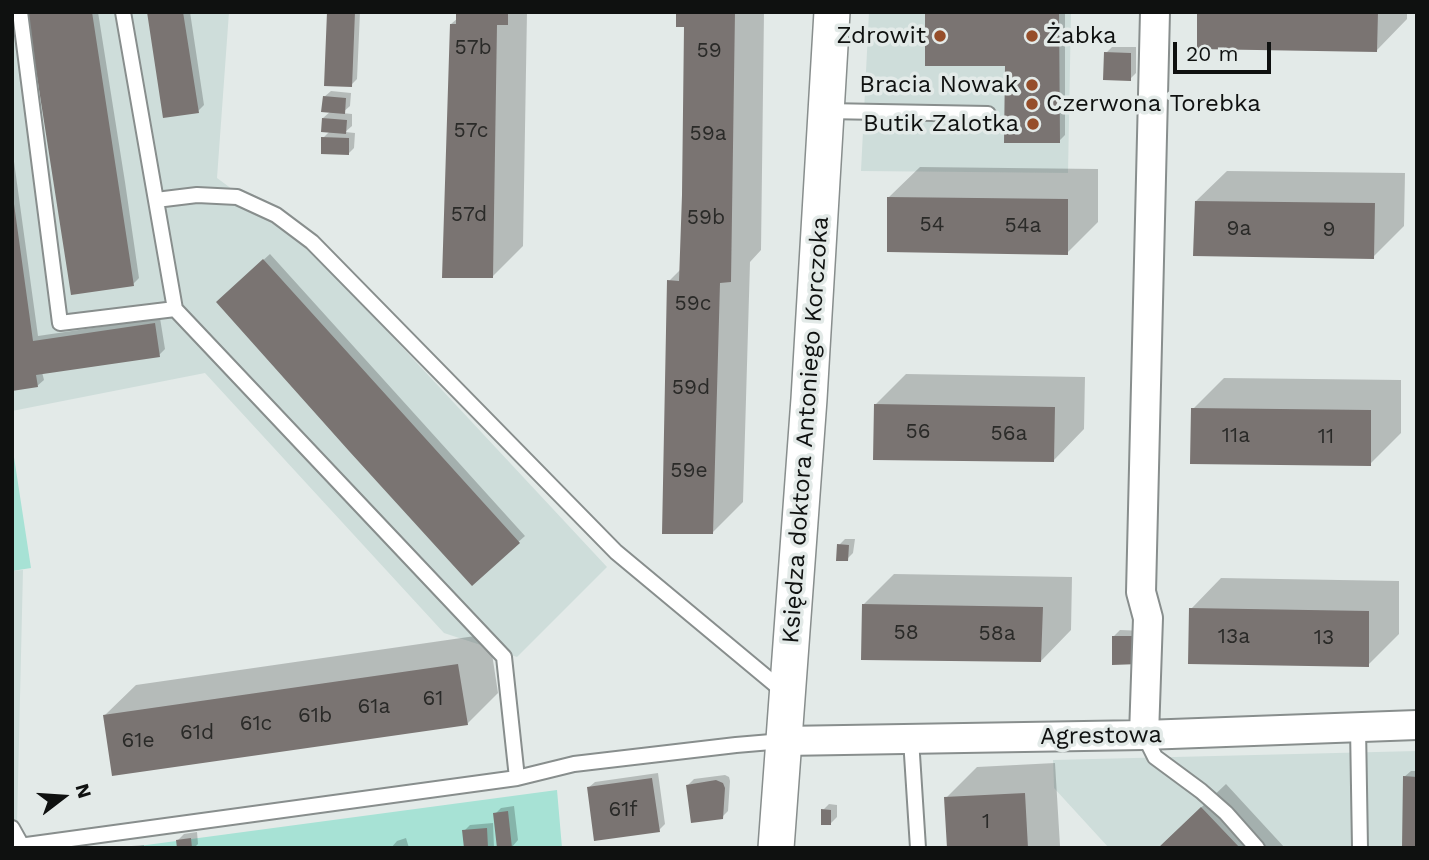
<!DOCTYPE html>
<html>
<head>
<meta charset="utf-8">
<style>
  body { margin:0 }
  #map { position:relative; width:1429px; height:860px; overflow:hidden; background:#e3eae8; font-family:"Work Sans",sans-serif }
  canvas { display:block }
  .frame { position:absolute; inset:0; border:14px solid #0f1110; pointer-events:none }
  .north { position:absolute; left:28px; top:762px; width:70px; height:70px; -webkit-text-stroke:5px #e3eae8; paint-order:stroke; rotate:73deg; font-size:19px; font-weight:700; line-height:28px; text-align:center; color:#0f1110 }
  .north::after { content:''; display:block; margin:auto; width:24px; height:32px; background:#0f1110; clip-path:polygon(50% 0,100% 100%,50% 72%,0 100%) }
  .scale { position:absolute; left:1173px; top:42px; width:98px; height:32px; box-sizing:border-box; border:4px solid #0f1110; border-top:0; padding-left:9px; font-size:21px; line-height:24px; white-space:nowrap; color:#0f1110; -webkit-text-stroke:5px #e3eae8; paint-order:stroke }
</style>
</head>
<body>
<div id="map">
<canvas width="1429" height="860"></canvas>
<div class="frame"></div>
<div class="north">N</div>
<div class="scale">20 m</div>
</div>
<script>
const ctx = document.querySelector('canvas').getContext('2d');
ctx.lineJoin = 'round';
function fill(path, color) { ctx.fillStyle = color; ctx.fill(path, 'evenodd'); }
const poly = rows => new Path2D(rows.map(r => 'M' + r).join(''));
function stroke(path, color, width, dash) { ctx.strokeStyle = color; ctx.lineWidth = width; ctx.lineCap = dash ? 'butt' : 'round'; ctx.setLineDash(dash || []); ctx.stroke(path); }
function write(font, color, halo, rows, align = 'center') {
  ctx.font = font + ' "Work Sans",sans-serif'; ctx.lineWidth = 7; ctx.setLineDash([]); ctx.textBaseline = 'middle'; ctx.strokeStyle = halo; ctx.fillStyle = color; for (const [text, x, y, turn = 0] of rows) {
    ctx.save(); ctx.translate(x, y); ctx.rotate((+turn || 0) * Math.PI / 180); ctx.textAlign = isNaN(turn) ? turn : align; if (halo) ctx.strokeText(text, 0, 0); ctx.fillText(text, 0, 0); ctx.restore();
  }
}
fill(poly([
  [12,12,229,12,217,178,305,243,607,567,517,657,444,633,205,373,12,411],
  [869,12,1071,12,1068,173,861,171],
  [23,570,17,825,12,826,12,571],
  [1417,751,1417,848,1109,848,1054,788,1053,760]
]), '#ceddda');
fill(poly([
  [12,444,31,568,12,571],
  [557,790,562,848,124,848]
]), '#a7e2d5');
fill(poly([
  [29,12,98,12,125,182,139,278,133,284],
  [148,12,190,12,204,105,198,111],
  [329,12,360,12,357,79,351,85],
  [458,12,527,12,523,246,492,277,451,24,458,18],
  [678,12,764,12,761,250,750,262,743,502,713,532,669,281,681,269,686,25],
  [926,12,1065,12,1065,135,1059,141,1006,64],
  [1199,12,1407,12,1407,19,1377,50],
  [1112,47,1136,47,1136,73,1130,79,1106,53],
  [331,91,351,93,350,106,342,113,352,114,352,126,345,132,355,133,354,148,348,154,323,138,330,131,323,118,331,111,324,97],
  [12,147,38,336,160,318,165,349,159,355,42,372,44,380,37,386,12,389],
  [920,167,1098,169,1098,222,1067,253,889,197],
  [1227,171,1405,173,1404,226,1373,257,1196,201],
  [270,254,525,536,472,583,224,296],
  [906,374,1085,377,1084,429,1054,460,875,405],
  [1224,378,1401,380,1401,433,1370,464,1193,409],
  [845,539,855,539,853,553,847,559,839,545],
  [894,574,1072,577,1071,630,1041,661,863,605],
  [1221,578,1399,581,1399,634,1368,665,1191,609],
  [1120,630,1146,631,1144,656,1114,636],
  [489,634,498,693,467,724,105,715,136,685],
  [1055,763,1060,846,1058,848,948,848,946,798,977,767],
  [1411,771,1417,771,1417,848,1404,777],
  [658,773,665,824,659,830,588,788,595,782],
  [725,775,729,777,730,781,728,811,722,817,688,785,694,779],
  [1226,784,1285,848,1159,848,1166,841],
  [829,804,837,805,837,817,831,823,823,810],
  [514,806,518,840,512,847,495,814,501,808],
  [493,823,494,848,465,848,464,831,470,825],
  [197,832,198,844,194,848,179,848,178,840,184,834],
  [406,838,409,848,391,848,397,841],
  [144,845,144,848,118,848,119,847]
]), '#0003');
fill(poly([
  [27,12,92,12,134,286,71,295],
  [147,12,183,12,199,113,163,118],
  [327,12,355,12,352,87,324,86],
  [456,12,508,12,508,25,497,25,493,278,442,278,450,24,456,24],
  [676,12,735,12,731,282,720,283,713,534,662,534,667,280,679,281,682,195,684,27,676,27],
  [925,12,1059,12,1060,143,1004,143,1005,66,925,66],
  [1197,12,1378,12,1377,52,1197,49],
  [1104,52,1131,53,1131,81,1103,80],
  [323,96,346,98,345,114,321,112],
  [322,118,347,120,346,134,321,132],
  [321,137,349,138,349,155,321,154],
  [887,197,1068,199,1068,255,887,252],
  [1195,201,1375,203,1374,259,1193,256],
  [12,204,14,204,33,341,155,323,160,357,36,375,38,387,12,391],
  [263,259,520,543,472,586,349,451,216,302],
  [874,404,1055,407,1054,462,873,460],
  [1191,408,1371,410,1371,466,1190,464],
  [837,544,849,545,848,561,836,561],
  [862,604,1043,607,1041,662,861,660],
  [1189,608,1369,611,1369,667,1188,664],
  [1112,636,1140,636,1139,664,1112,665],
  [458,664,468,725,112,776,103,715],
  [1403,776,1417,777,1417,848,1402,848],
  [652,778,660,832,594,841,587,787],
  [716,780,723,783,725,788,723,819,691,823,686,785],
  [1025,793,1028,848,947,848,944,797],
  [1201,807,1240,848,1158,848],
  [821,809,831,810,831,825,821,825],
  [508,811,512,848,497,848,493,813],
  [487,828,488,848,464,848,462,830],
  [191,838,192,848,177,848,176,840]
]), '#7a7472');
const service = poly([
  [20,12,60,323,175,309,123,12],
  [826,111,988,114],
  [156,200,197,195,237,197,276,215,312,242,616,552,783,691],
  [175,309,504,657,517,778],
  [1358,727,1360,848],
  [1144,735,1155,757,1201,791,1226,813,1257,848],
  [911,739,918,848],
  [12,828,22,846],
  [12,847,517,778,574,764,736,745,783,741]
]);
const minor = poly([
  [1144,735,1148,618,1141,592,1155,12],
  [784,741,1144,735,1417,725]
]);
const tertiary = poly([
  [776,848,809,399,832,12]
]);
stroke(service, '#888e8d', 18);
stroke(minor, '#888e8d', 32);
stroke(tertiary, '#888e8d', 38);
stroke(service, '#fff', 14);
stroke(minor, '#fff', 28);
stroke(tertiary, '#fff', 35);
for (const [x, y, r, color] of [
  [940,36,7,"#964e2a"],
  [1032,36,7,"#964e2a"],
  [1032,85,7,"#964e2a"],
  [1032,104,7,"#964e2a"],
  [1033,124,7,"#964e2a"]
]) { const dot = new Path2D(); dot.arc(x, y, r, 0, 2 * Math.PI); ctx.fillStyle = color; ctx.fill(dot); stroke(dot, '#e3eae8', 2.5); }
write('21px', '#2a2a28', null, [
  ["57b",473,48],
  ["59",709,51],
  ["57c",471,131],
  ["59a",708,134],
  ["57d",469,215],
  ["59b",706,218],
  ["54",932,225],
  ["54a",1023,226],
  ["9a",1239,229],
  ["9",1329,230],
  ["59c",693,304],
  ["59d",691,388],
  ["56",918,432],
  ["56a",1009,434],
  ["11a",1236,436],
  ["11",1326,437],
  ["59e",689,471],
  ["58",906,633],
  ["58a",997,634],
  ["13a",1234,637],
  ["13",1324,638],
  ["61",433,699],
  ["61a",374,707],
  ["61b",315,716],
  ["61c",256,724],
  ["61d",197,733],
  ["61e",138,741],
  ["61f",623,810],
  ["1",986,822]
]);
write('24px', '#0f1110', '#e3eae8', [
  ["Zdrowit",926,36],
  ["Żabka",1046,36,"left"],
  ["Bracia Nowak",1018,85],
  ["Czerwona Torebka",1046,104,"left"],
  ["Butik Zalotka",1019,124]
], 'right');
write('24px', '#0f1110', '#e3eae8', [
  ["Księdza doktora Antoniego Korczoka",806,430,-86],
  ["Agrestowa",1101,736,-1]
]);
</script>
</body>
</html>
